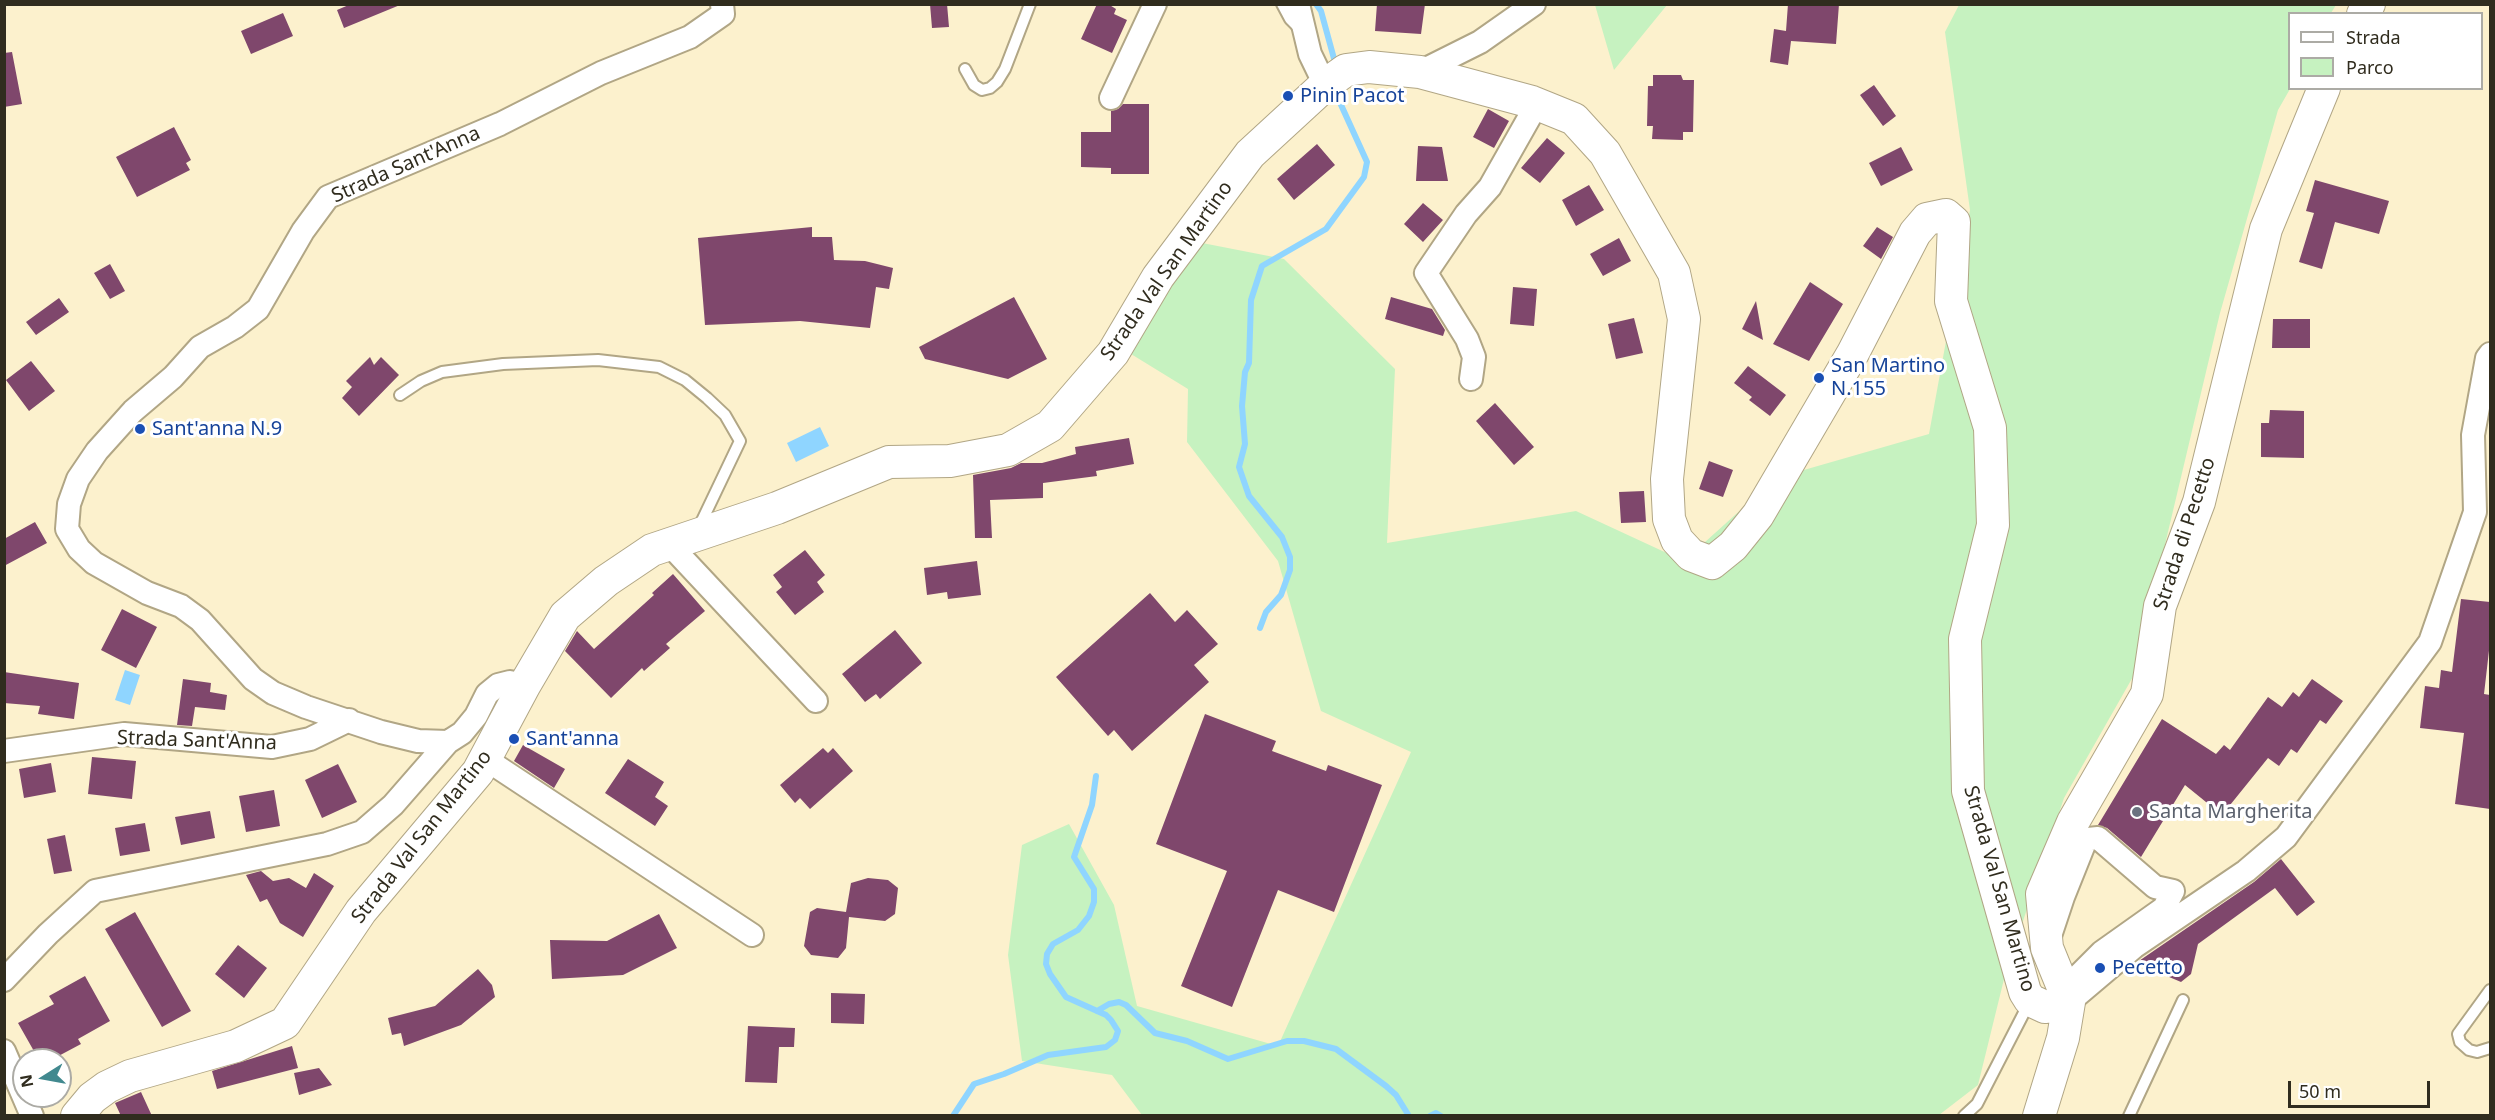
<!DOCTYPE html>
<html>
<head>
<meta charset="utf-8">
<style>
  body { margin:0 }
  #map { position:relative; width:2495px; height:1120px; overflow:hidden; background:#fcf1cd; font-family:"Noto Sans",sans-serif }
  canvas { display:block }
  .frame { position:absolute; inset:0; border:6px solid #302c1e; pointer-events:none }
  .legend { position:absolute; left:2288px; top:12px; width:195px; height:78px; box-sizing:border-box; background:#fff; border:2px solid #acaba5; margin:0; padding:8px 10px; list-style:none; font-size:18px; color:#302c1e }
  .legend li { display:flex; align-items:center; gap:12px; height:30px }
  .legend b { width:30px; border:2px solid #acaba5 }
  .north { position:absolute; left:12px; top:1048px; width:60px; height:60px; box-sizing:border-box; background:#fff; border:2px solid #acaba5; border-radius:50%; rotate:259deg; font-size:16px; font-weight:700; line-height:24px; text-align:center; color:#302c1e }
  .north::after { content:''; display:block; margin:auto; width:21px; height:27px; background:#41898f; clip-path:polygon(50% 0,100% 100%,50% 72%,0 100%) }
  .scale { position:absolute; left:2288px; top:1081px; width:142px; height:27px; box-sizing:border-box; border:3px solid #302c1e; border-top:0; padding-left:8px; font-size:18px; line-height:21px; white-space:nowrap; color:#302c1e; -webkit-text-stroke:4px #fff; paint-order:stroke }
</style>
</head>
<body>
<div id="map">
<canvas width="2495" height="1120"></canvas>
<div class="frame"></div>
<ul class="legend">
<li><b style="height:8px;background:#fff"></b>Strada</li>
<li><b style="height:16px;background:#c6f2c0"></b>Parco</li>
</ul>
<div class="north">N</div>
<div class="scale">50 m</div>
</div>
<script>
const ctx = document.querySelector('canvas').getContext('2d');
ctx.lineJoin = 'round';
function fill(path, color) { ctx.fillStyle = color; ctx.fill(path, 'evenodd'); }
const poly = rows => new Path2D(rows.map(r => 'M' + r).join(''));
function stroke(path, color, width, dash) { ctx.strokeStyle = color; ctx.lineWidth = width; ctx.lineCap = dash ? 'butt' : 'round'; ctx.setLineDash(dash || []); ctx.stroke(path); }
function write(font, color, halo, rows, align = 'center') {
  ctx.font = font + ' "Noto Sans",sans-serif'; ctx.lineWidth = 6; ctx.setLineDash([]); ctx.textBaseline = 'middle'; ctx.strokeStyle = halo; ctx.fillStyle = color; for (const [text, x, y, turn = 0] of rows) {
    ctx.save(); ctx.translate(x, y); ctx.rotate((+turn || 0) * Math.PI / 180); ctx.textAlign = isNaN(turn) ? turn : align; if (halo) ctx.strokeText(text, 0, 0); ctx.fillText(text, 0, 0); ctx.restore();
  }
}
fill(poly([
  [1595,5,1595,4,1667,5,1614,70],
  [1959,5,2336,5,2331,13,2290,14,2290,89,2278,110,2220,313,2134,675,2064,798,2005,975,1978,1085,1939,1115,1142,1115,1112,1075,1022,1061,1008,955,1022,845,1069,824,1114,905,1137,1006,1278,1046,1411,752,1321,711,1278,561,1187,442,1188,389,1131,354,1192,241,1284,259,1395,369,1387,543,1576,511,1684,561,1776,478,1929,434,1970,210,1945,32]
]), '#c6f2c0');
fill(poly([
  [820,427,829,446,796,462,787,443],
  [125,670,140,675,130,705,115,700]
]), '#8fd5ff');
stroke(poly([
  [1316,4,1321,11,1336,66],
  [1260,628,1266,612,1281,595,1290,570,1290,557,1282,537,1249,496,1239,467,1245,444,1242,406,1245,372,1249,363,1251,300,1262,266,1326,229,1364,177,1367,162,1337,96,1336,88],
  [1097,1011,1109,1004,1119,1002,1126,1005,1155,1033,1187,1041,1228,1059,1287,1041,1304,1041,1336,1049,1386,1086,1396,1095,1409,1116],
  [953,1116,974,1084,1004,1074,1048,1055,1106,1047,1115,1040,1118,1031,1111,1020,1106,1015,1066,997,1050,974,1046,964,1047,954,1053,944,1078,930,1089,916,1094,902,1094,889,1074,857,1092,805,1096,776],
  [1430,1116,1436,1113,1441,1116]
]), '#8fd5ff', 6);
fill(poly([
  [351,4,399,4,400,5,344,28,337,10],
  [930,4,947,4,949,27,932,28],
  [1097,4,1108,4,1116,9,1114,14,1127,20,1112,53,1081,39],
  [1377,4,1425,4,1421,34,1375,31],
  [1788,4,1839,4,1836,44,1791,41,1788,65,1770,62,1774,29,1786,31],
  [283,13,293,36,251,54,241,31],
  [12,52,22,104,4,107,4,53],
  [1653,75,1681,75,1683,80,1694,80,1693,132,1683,132,1683,140,1652,139,1653,126,1647,126,1648,86,1653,86],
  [1874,85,1896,116,1883,126,1860,95],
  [1123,104,1149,104,1149,174,1111,174,1111,168,1081,167,1081,132,1111,132,1111,111,1118,109],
  [1488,109,1509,121,1494,148,1473,137],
  [174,127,191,160,186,163,190,170,137,197,116,157],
  [1547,138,1565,153,1540,183,1521,168],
  [1317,144,1335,165,1294,200,1277,179],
  [1418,146,1442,147,1448,181,1416,181],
  [1901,147,1913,170,1881,186,1869,163],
  [2315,180,2389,201,2379,234,2335,222,2322,269,2299,262,2314,213,2306,211],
  [1589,185,1604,210,1576,226,1562,200],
  [1423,203,1443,220,1423,242,1404,224],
  [812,227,812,237,832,237,834,260,865,261,893,268,889,289,876,287,870,328,800,321,705,325,698,238],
  [1877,227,1893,237,1881,259,1863,246],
  [1619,238,1631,261,1603,276,1590,254],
  [110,264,125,291,110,299,94,273],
  [1810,282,1843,304,1809,361,1773,344],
  [1513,287,1537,289,1534,326,1510,324],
  [1014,297,1047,359,1008,379,925,359,919,347],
  [1391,297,1432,309,1445,330,1443,336,1385,319],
  [59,298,69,312,36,335,26,322],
  [1756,301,1763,340,1742,329],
  [1634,318,1643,353,1616,359,1608,324],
  [2273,319,2310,319,2310,348,2272,348],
  [370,357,374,365,381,357,399,375,359,416,342,398,352,387,346,381],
  [31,361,55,391,29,411,6,380],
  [1748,366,1786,395,1770,416,1749,400,1752,397,1734,383],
  [1495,403,1534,447,1514,465,1476,421],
  [2270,410,2304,411,2304,458,2261,457,2261,423,2269,423],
  [1129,438,1134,464,1096,471,1097,476,1043,483,1043,498,990,500,992,538,975,538,973,475,1011,468,1021,463,1042,463,1076,454,1075,447],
  [1709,461,1733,470,1723,497,1699,489],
  [1644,491,1646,522,1621,523,1619,492],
  [35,522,47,543,4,566,4,539],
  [805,550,825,575,817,582,824,592,795,615,776,592,782,587,773,575],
  [977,561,981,595,948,599,947,592,927,595,924,568],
  [673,574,705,611,666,644,670,648,644,671,642,668,611,698,565,651,577,631,594,649,654,595,652,593],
  [1150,593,1175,622,1187,610,1218,644,1194,665,1209,682,1132,751,1114,730,1108,736,1056,677],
  [2461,599,2490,602,2490,642,2484,694,2490,695,2490,809,2455,804,2464,733,2420,728,2425,686,2439,688,2441,670,2452,672],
  [122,609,157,627,136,668,101,650],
  [895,630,922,663,880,699,876,694,865,702,842,674],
  [4,672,79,683,74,719,38,714,40,706,4,703],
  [183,679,211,683,210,692,227,695,225,710,195,707,192,726,177,725],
  [2312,679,2343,701,2326,724,2320,720,2297,753,2291,749,2279,766,2268,758,2222,815,2185,785,2141,857,2107,828,2098,825,2162,719,2216,754,2224,745,2230,750,2268,697,2282,707,2293,692,2299,697],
  [1205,714,1276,741,1272,751,1326,771,1328,765,1382,785,1334,912,1278,890,1232,1007,1181,986,1227,871,1156,844],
  [523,745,565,769,554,788,514,761],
  [823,748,828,753,833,748,853,771,810,809,800,798,795,803,780,785],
  [92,757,136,761,132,799,88,794],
  [628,759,664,782,655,797,668,806,655,826,605,793],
  [51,763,56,792,24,798,19,769],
  [338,764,357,802,322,818,305,780],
  [274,790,280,826,246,832,239,796],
  [210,811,215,838,181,845,175,817],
  [145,823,150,851,120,856,115,828],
  [65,835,72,871,54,874,47,839],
  [2281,859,2315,902,2297,916,2275,888,2198,944,2191,974,2181,982,2136,963,2254,882],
  [261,871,273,881,289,878,306,888,314,873,334,886,303,937,280,923,267,899,260,902,246,875],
  [868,878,888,880,898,888,895,914,885,921,849,917,846,948,838,958,811,955,804,946,810,912,817,908,846,912,851,883],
  [135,912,191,1011,162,1027,105,929],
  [659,914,677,948,623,975,552,979,550,940,607,941],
  [238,945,267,968,244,998,215,974],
  [478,969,492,985,495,997,461,1025,404,1046,401,1033,392,1035,388,1018,435,1006],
  [85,976,110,1021,78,1039,81,1044,51,1060,39,1060,18,1023,54,1004,49,996],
  [831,993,865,994,864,1024,831,1023],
  [748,1026,795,1028,794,1047,779,1047,777,1083,745,1082],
  [292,1046,298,1068,217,1089,212,1071],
  [319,1068,332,1085,299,1095,294,1073],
  [141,1092,152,1116,121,1116,115,1103]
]), '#7f476c');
const lane = poly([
  [1282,4,1290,19,1299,28],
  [965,69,974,85,982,90,990,88,997,82,1005,69,1030,4],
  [400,395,421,381,442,372,503,364,598,360,659,367,685,380,707,398,725,415,740,441,699,527],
  [2490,990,2458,1034,2460,1042,2469,1050,2477,1052,2490,1048],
  [1964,1116,1977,1104,2029,1003],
  [2129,1116,2183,1000]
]);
const street = poly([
  [1298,4,1310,54,1325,85],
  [1420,72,1480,42,1534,4],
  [1111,98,1155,4],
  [1471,379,1474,357,1467,339,1426,273,1466,214,1490,187,1537,104],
  [669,544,816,701],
  [524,686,510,682,498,685,487,694,476,716,462,733,448,742,418,741,381,732,306,707,273,693,253,679,200,620,181,606,147,593,94,563,79,549,67,529,69,504,78,479,97,451,133,411,173,377,200,347,235,327,258,309,303,231,328,197,500,124,601,73,690,37,723,14,722,4],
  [4,751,124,734,272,747,310,739,349,720],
  [487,760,752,935],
  [2050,936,2063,897,2085,842,2088,839,2098,838,2155,887,2173,891,2164,908,2102,952,2080,974,2076,984],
  [4,980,48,934,95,891,327,844,362,832,393,805,448,742],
  [2069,1002,2134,947,2246,871,2286,837,2430,642,2475,512,2473,435,2487,358,2490,354],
  [4,1051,32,1116]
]);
const secondary = poly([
  [2363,14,2369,4],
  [2069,1002,2047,948,2042,894,2073,822,2147,694,2160,606,2199,502,2266,229,2324,88],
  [77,1116,92,1098,107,1087,130,1076,236,1046,285,1023,361,911,478,772,524,686,565,616,606,581,652,550,777,508,889,462,950,461,1008,450,1050,426,1113,353,1158,277,1250,154,1325,85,1346,70,1369,67,1420,72,1532,102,1574,119,1605,153,1674,273,1684,319,1667,479,1669,519,1677,540,1691,555,1712,563,1733,546,1758,515,1853,353,1915,233,1927,219,1946,215,1954,222,1951,301,1990,428,1993,525,1965,639,1968,791,2025,992,2030,1000,2045,1007,2069,1002],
  [2039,1116,2063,1038,2069,1002]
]);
stroke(lane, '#b1a685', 14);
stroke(street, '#b1a685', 26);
stroke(secondary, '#b1a685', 34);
stroke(lane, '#fff', 10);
stroke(street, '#fff', 22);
stroke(secondary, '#fff', 32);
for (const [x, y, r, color] of [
  [1288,96,6,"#1a4fb4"],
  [1819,378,6,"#1a4fb4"],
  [140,429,6,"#1a4fb4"],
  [514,739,6,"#1a4fb4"],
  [2137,812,6,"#6b7280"],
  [2100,968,6,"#1a4fb4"]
]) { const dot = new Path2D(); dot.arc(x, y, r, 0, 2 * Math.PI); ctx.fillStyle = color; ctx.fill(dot); stroke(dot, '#fff', 2); }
write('20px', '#164399', '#fff', [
  ["Pinin Pacot",1300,96],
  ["San Martino",1831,366],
  ["N.155",1831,389],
  ["Sant'anna N.9",152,429],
  ["Sant'anna",526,739],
  ["Pecetto",2112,968]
], 'left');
write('20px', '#302c1e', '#fff', [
  ["Strada Sant'Anna",406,165,-24],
  ["Strada Val San Martino",1167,271,-55],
  ["Strada di Pecetto",2185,534,-72],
  ["Strada Sant'Anna",197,741,2],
  ["Strada Val San Martino",422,837,-52],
  ["Strada Val San Martino",1999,889,74]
]);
write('20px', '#5b616d', '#fff', [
  ["Santa Margherita",2149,812]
], 'left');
</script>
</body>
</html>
